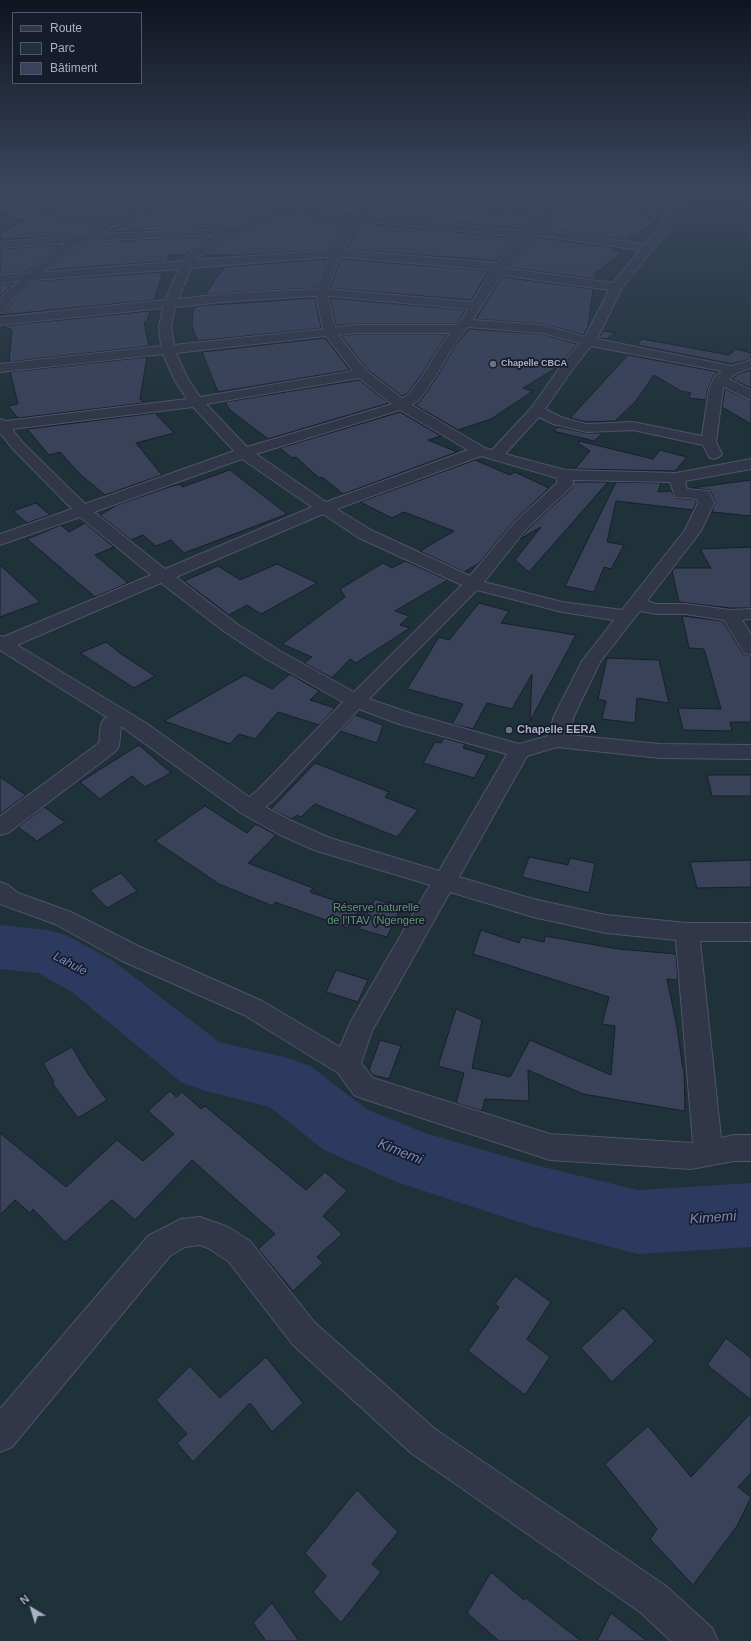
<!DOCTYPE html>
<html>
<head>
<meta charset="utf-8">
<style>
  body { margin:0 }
  #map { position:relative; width:751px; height:1641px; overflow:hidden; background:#1d2538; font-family:Helvetica,sans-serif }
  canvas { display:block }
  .legend { position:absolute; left:12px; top:12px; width:130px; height:72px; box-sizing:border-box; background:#171c2c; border:1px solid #52586a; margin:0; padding:5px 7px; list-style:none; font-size:12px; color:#abb1c6 }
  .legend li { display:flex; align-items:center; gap:8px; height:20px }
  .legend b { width:20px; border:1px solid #52586a }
  .north { position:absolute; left:12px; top:1589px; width:40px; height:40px; -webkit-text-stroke:3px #171c2c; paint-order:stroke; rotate:322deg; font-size:11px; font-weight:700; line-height:16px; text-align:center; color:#abb1c6 }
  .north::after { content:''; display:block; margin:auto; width:14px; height:18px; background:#abb1c6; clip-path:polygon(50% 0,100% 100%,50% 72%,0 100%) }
</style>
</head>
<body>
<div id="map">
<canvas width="751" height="1641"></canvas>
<ul class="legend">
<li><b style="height:5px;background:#313748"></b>Route</li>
<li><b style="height:11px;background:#1f3239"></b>Parc</li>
<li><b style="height:11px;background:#394259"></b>Bâtiment</li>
</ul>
<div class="north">N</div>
</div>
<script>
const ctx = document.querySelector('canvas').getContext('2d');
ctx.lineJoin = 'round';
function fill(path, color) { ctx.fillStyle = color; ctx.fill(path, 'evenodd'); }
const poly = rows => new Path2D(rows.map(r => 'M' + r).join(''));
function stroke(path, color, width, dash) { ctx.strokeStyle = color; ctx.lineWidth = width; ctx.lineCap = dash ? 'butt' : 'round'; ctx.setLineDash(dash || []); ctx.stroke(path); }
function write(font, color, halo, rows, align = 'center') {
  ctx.font = font + ' Helvetica,sans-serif'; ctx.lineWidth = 3.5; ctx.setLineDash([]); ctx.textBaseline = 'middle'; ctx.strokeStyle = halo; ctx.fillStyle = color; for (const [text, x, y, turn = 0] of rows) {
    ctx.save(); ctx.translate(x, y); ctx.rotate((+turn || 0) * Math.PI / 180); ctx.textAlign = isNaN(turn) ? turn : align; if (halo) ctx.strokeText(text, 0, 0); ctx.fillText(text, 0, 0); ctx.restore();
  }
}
fill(poly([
  [0,187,751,187,751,1641,0,1641]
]), '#1f3239');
fill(poly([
  [0,925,48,930,68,936,112,960,219,1042,288,1058,310,1066,368,1110,425,1133,531,1164,638,1190,751,1183,751,1247,638,1254,531,1226,397,1182,324,1150,270,1107,202,1090,181,1082,72,992,38,973,0,969,0,925]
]), '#2d3a5f');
const building = poly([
  [76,187,119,187,161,199,150,203,76,187],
  [164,187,188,187,188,188,162,198,164,187],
  [215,187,324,187,283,204,215,187],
  [415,187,526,187,528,190,554,196,540,212,406,191,415,187],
  [556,187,644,187,625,196,674,204,669,211,556,187],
  [342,190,359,197,367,194,375,197,354,216,300,207,342,190],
  [56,192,135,209,110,219,27,206,56,192],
  [201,194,268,210,229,228,106,232,201,194],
  [390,198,533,221,524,229,372,215,390,198],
  [568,199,659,219,626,240,542,229,568,199],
  [12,212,95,226,81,234,0,240,0,233,25,220,4,216,12,212],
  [285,215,347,225,332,249,232,256,233,255,204,255,216,243,285,215],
  [363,223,517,238,496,261,347,249,363,223],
  [206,237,186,255,169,255,167,261,48,270,71,250,86,242,206,237],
  [535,237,614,248,611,250,622,252,598,272,596,272,595,279,508,267,535,237],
  [61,245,27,272,0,274,0,249,61,245],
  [327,259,315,288,233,292,205,295,224,267,327,259],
  [341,259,489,271,471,300,330,288,341,259],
  [163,272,154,300,0,315,5,313,14,300,36,281,163,272],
  [502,277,593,289,588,327,584,335,543,324,476,319,502,277],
  [14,283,4,292,0,297,0,284,14,283],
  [315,298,321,328,198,341,192,327,193,311,197,306,315,298],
  [330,298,465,310,456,324,356,324,336,325,330,298],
  [150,311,147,322,144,322,149,346,9,362,12,330,2,326,150,311],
  [469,329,542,334,577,344,558,367,523,388,533,391,491,419,458,430,415,405,420,401,435,380,455,346,469,329],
  [603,331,616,333,606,339,599,338,603,331],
  [356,334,447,334,420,377,408,393,402,396,368,370,341,336,356,334],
  [325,338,350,370,218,392,202,352,325,338],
  [642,339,729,355,736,349,751,353,751,359,732,364,637,345,642,339],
  [628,355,718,372,714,375,708,388,706,400,689,398,691,393,681,391,654,375,635,402,615,421,587,422,570,418,628,355],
  [147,357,140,399,144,403,18,418,8,406,18,404,10,372,147,357],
  [751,370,751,388,732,379,738,374,751,370],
  [359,380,389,403,268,439,230,410,225,402,359,380],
  [725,389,751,401,751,424,722,407,725,389],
  [400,412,441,436,428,440,457,452,343,494,322,477,319,478,296,457,292,458,280,448,400,412],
  [155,413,174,433,136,443,162,475,105,495,81,475,60,452,49,455,27,429,155,413],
  [558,427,587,433,603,433,594,441,553,431,558,427],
  [579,441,653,459,660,450,687,457,675,471,575,469,590,451,578,443,579,441],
  [475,460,510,475,515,472,549,488,515,520,479,563,464,572,420,551,454,531,404,512,392,518,360,502,475,460],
  [230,470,287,514,184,553,171,540,156,546,143,535,131,540,100,515,117,505,172,486,182,484,182,487,230,470],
  [751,480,751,516,712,512,715,502,710,490,691,488,751,480],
  [574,482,608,482,529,572,515,560,541,527,520,539,529,528,572,488,574,482],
  [616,482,661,483,658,492,671,491,675,498,696,500,696,503,693,510,616,501,607,542,624,545,611,569,604,567,594,592,565,586,616,482],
  [36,503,50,515,27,523,13,511,36,503],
  [85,523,114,547,95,555,128,583,95,597,27,539,61,525,69,532,85,523],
  [751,547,751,608,730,608,679,602,672,571,674,568,711,568,700,549,751,547],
  [405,561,448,580,395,611,409,616,400,625,410,628,356,663,350,659,332,678,304,663,312,657,282,644,345,597,340,589,383,563,392,568,405,561],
  [277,564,317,583,261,614,247,605,229,615,184,581,218,566,240,580,277,564],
  [0,565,40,602,0,617,0,565],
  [479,603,509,611,501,623,576,635,530,721,532,674,512,709,487,703,473,729,452,724,463,704,407,689,439,637,449,640,479,603],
  [682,616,723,621,743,654,751,656,751,722,730,722,732,731,683,730,678,708,721,709,704,649,689,648,682,616],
  [106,642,121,654,155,676,134,688,80,653,106,642],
  [607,658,659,660,669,703,637,698,635,723,602,719,606,701,598,699,607,658],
  [290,674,319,691,310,700,335,708,319,725,278,712,255,739,239,734,230,744,164,721,245,675,272,689,290,674],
  [355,715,383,725,377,743,340,731,355,715],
  [444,738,465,744,463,748,487,755,474,778,423,763,435,742,441,743,444,738],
  [139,745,171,773,145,787,132,776,100,799,80,782,139,745],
  [315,763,389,792,385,797,418,810,397,837,315,804,301,817,297,815,292,819,271,809,315,763],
  [707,775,751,775,751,796,712,796,707,775],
  [0,777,26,795,0,814,0,777],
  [205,806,247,833,256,824,276,835,248,863,313,888,310,892,360,909,348,928,275,902,273,906,219,884,155,841,205,806],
  [44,807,65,822,37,841,18,827,44,807],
  [529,857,568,865,570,858,595,863,589,893,522,877,529,857],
  [751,860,751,887,697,888,690,862,751,860],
  [121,873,137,891,107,908,90,890,121,873],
  [375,899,401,907,387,937,359,929,375,899],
  [481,930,519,943,521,937,544,942,545,936,618,949,676,954,678,980,667,979,677,1027,683,1069,684,1069,685,1111,583,1094,528,1070,529,1101,485,1099,482,1111,456,1103,464,1073,438,1066,456,1009,482,1020,472,1068,510,1077,530,1040,611,1075,615,1026,602,1024,609,997,473,954,481,930],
  [336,970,368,980,358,1002,326,992,336,970],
  [380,1040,401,1046,389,1079,373,1075,369,1070,380,1040],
  [72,1047,88,1074,107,1100,78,1118,52,1083,54,1082,43,1063,72,1047],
  [170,1091,176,1097,182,1092,201,1109,205,1106,306,1190,325,1172,347,1191,323,1216,342,1234,317,1257,323,1263,293,1291,258,1249,275,1234,192,1160,135,1220,112,1200,65,1242,33,1209,30,1213,15,1200,0,1215,0,1133,66,1187,117,1140,143,1161,174,1134,148,1111,170,1091],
  [515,1276,551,1302,527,1339,550,1357,525,1395,468,1351,499,1307,495,1304,515,1276],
  [623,1308,655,1341,612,1382,581,1348,623,1308],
  [726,1338,751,1358,751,1400,707,1365,726,1338],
  [266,1357,303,1403,272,1432,250,1403,193,1462,177,1443,187,1434,156,1400,190,1366,220,1398,266,1357],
  [751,1413,751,1473,738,1487,751,1497,737,1526,693,1585,650,1539,657,1529,605,1464,648,1426,691,1477,751,1413],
  [357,1490,398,1532,372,1564,381,1572,341,1623,313,1592,326,1576,305,1553,357,1490],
  [491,1572,524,1600,526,1598,581,1641,499,1641,467,1613,491,1572],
  [272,1603,299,1641,266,1641,253,1623,272,1603],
  [611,1613,647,1641,597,1641,611,1613]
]);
fill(building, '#394259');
stroke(building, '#191e2f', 1);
const street = poly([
  [45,187,69,187,150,205,190,189,189,187,209,187,283,206,328,187,342,187,341,189,295,208,354,218,380,194,354,190,349,187,373,187,386,189,388,187,399,187,396,191,541,214,557,195,528,189,527,187,546,187,565,190,670,213,687,187,697,187,677,219,622,288,597,339,732,366,751,360,751,368,737,373,729,379,751,390,751,400,724,387,723,389,716,442,722,454,719,457,714,459,709,457,703,445,633,430,587,432,553,424,539,417,505,454,565,470,676,473,751,459,751,469,685,481,687,489,709,491,714,503,701,531,647,601,656,604,686,604,730,610,751,609,751,619,742,620,751,634,751,655,744,653,724,620,686,614,656,614,640,611,600,662,574,716,569,735,660,744,751,745,751,759,660,758,557,747,527,756,459,877,533,899,606,915,687,923,751,923,751,941,700,941,721,1138,734,1135,751,1135,751,1161,734,1161,691,1169,550,1160,364,1099,354,1095,338,1073,244,1015,120,960,55,924,0,904,0,882,8,885,18,893,71,912,138,946,262,1001,340,1047,351,1021,430,885,314,850,278,834,241,813,122,727,121,727,119,746,116,751,8,833,0,835,0,816,99,743,101,724,104,719,108,718,0,650,0,636,3,637,151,575,80,517,0,545,0,534,72,509,13,449,0,433,0,419,6,421,187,399,174,379,163,354,0,372,0,364,161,346,159,326,163,308,0,325,0,317,165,300,179,269,35,280,13,299,4,312,0,313,0,300,5,293,19,281,0,283,0,275,28,273,66,243,0,248,0,242,81,235,100,225,0,209,0,203,6,204,45,187],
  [55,190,140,209,110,221,19,206,55,190],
  [201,192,273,210,229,229,100,234,115,226,201,192],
  [390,196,536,220,525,231,368,216,390,196],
  [567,197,666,219,645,244,539,230,567,197],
  [285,213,350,224,333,250,196,260,215,242,285,213],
  [362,221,520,237,497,263,344,250,362,221],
  [214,235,207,238,195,248,183,261,44,272,70,249,86,241,214,235],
  [534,235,640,250,613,283,505,268,534,235],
  [329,257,316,289,233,293,178,299,191,268,329,257],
  [340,257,492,270,472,302,328,289,340,257],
  [501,275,609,290,585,337,543,325,473,320,501,275],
  [316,296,323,329,174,345,171,326,175,307,233,301,316,296],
  [328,296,468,309,457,325,356,325,335,327,328,296],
  [468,327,542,333,580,343,562,364,532,407,492,450,485,448,412,405,419,400,434,379,454,345,468,327],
  [356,333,450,333,442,344,421,378,409,394,402,398,367,371,338,335,356,333],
  [326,336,353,371,200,397,188,379,176,353,326,336],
  [591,346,722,371,715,376,709,389,702,436,633,422,587,424,563,418,545,409,572,370,591,346],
  [359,378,392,404,247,447,206,404,359,378],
  [193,407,234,451,85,504,23,443,12,429,193,407],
  [400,410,468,450,326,502,256,454,400,410],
  [481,456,557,478,557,483,516,521,470,576,371,530,337,509,481,456],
  [242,459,312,507,165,569,94,512,242,459],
  [573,480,670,482,675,497,697,499,698,503,685,530,622,610,562,602,484,582,528,527,571,487,573,484,573,480],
  [323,514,359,538,462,585,354,692,280,651,237,624,176,577,323,514],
  [161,583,225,632,266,659,343,702,257,791,249,797,146,723,17,645,161,583],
  [477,590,562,612,614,620,582,661,554,716,548,736,519,744,413,714,369,699,477,590],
  [359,709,399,724,507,754,439,871,330,838,294,822,265,807,273,801,359,709],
  [450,892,533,917,606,933,676,940,693,1143,550,1134,373,1078,361,1063,372,1031,450,892],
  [200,1217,228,1227,250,1241,315,1323,435,1429,666,1586,712,1628,718,1641,671,1641,640,1612,411,1453,293,1345,228,1261,208,1248,200,1245,185,1247,170,1256,12,1447,0,1452,0,1409,148,1236,181,1219,200,1217]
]);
stroke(street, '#4f5467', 2);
fill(street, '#313748');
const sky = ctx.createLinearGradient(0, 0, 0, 417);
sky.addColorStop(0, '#10141f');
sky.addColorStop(0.45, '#3a465e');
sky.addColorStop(1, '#3a465e00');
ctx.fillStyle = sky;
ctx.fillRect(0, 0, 751, 417);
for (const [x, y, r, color] of [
  [493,364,4,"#6b7280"],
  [509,730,4,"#6b7280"]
]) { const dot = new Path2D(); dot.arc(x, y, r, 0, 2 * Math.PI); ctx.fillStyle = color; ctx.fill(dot); stroke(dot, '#171c2c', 1.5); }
write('bold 9px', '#abb1c6', '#171c2c', [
  ["Chapelle CBCA",501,364]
], 'left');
write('bold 11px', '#abb1c6', '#171c2c', [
  ["Chapelle EERA",517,730]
], 'left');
write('11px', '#619875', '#171c2c', [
  ["Réserve naturelle",376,908],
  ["de l'ITAV (Ngengere",376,921]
]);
write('italic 12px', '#7889b6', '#171c2c', [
  ["Lahule",70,964,28]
]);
write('italic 14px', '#7889b6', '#171c2c', [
  ["Kimemi",400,1152,22],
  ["Kimemi",713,1218,-4]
]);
</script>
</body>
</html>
